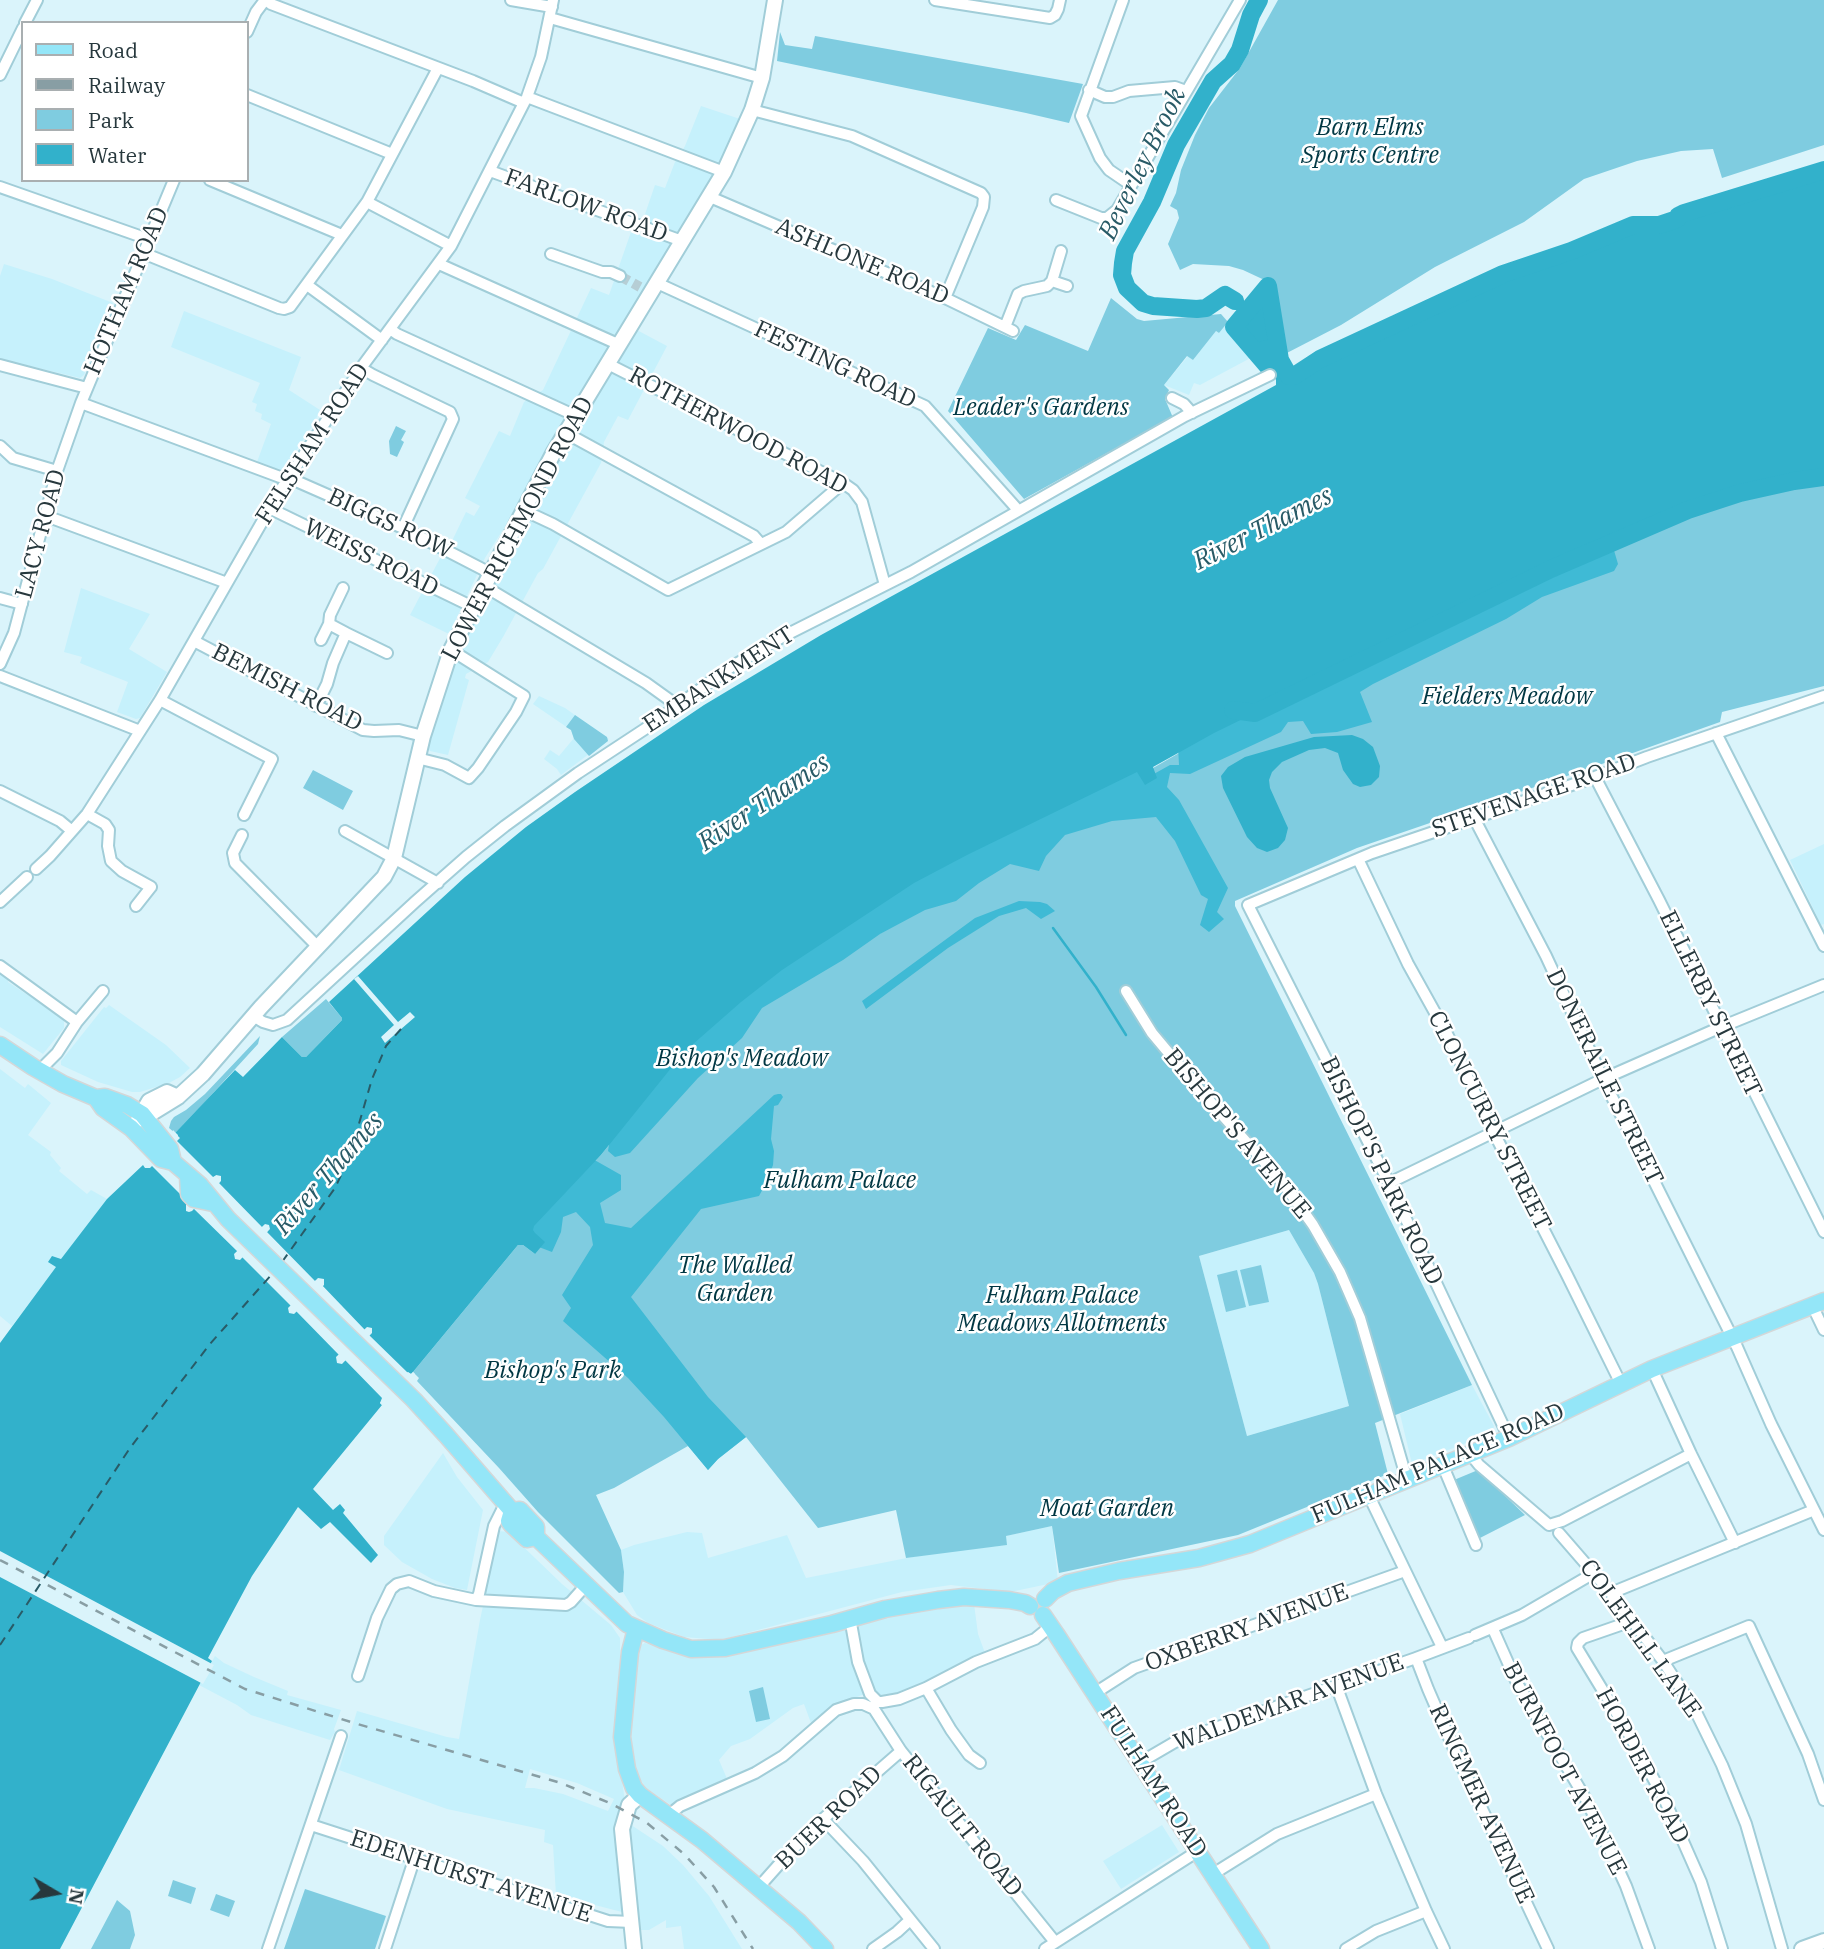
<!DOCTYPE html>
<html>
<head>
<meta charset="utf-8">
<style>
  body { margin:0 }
  #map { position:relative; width:1824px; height:1949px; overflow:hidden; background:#daf4fb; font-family:"IBM Plex Serif",serif }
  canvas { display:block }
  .legend { position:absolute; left:21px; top:21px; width:228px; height:161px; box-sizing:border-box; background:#fff; border:2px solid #a9afb1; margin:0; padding:9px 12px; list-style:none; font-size:21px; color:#27383d }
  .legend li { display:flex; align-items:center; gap:14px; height:35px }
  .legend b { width:35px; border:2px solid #a9afb1 }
  .north { position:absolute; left:21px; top:1858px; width:70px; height:70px; -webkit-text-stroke:5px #fff; paint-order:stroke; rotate:100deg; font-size:19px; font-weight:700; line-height:28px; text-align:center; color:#27383d }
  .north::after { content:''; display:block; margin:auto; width:24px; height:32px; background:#27383d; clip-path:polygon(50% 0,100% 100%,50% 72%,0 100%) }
</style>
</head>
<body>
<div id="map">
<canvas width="1824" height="1949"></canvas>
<ul class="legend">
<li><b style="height:9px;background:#94e6f8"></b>Road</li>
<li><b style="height:9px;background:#889ea4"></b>Railway</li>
<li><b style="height:19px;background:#7fcce0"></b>Park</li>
<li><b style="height:19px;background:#32b1cb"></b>Water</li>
</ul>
<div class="north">N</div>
</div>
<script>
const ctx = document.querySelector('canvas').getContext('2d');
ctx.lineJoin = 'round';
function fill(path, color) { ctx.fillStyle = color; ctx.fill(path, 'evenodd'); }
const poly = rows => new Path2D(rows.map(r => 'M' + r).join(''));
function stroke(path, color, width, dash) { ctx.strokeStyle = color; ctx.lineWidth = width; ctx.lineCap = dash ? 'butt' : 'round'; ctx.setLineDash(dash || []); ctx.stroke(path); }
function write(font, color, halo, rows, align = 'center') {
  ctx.font = font + ' "IBM Plex Serif",serif'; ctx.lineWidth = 5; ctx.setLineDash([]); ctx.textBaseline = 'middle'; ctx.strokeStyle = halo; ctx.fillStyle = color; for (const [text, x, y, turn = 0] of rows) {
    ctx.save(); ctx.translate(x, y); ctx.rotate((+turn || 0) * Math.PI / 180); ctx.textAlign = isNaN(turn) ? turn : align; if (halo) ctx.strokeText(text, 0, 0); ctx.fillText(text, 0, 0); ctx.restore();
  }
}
fill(poly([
  [701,106,743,120,715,177,574,404,520,503,485,558,449,634,410,615,447,545,456,549,458,545,452,541,466,512,474,516,480,506,465,498,499,431,510,436,524,402,543,390,591,288,609,295,631,232,644,217,655,185,665,188,675,162,685,146],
  [4,264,52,279,113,303,84,375,80,378,0,359,0,276],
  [184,311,301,357,289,390,320,410,314,423,283,471,257,462,271,424,261,419,262,414,255,411,257,404,252,402,260,383,171,347],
  [1228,322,1258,354,1200,385,1194,383,1189,395,1164,385,1188,356,1193,360,1216,331,1219,333],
  [635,329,667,346,628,420,618,416,604,442,601,463,543,569,538,573,503,637,488,662,466,674,465,678,469,680,448,755,430,751,428,749,452,660,521,531,522,525,566,443],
  [81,588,150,614,129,649,167,672,140,718,136,719,117,712,128,682,80,663,82,657,64,652],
  [539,696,565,708,609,739,561,775,557,769,544,759,550,750,559,756,574,738,571,730,533,704],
  [1824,844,1824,924,1821,925,1790,860],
  [0,974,9,980,8,982,64,1019,64,1028,43,1054,0,1027],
  [109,1005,166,1045,190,1068,180,1077,169,1083,140,1092,132,1092,98,1082,61,1065,61,1061,104,1007,106,1008],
  [0,1069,25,1088,28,1084,51,1103,28,1135,51,1152,50,1155,61,1168,59,1171,87,1194,91,1190,107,1199,61,1260,52,1256,57,1267,12,1326,0,1316],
  [1289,1230,1314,1273,1318,1284,1349,1406,1247,1436,1199,1256],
  [1472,1385,1494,1426,1492,1433,1412,1464,1400,1414],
  [443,1453,457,1477,483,1510,467,1590,455,1588,432,1579,402,1562,384,1545,384,1536],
  [1052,1526,1058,1582,1010,1592,951,1585,902,1592,720,1640,684,1637,648,1623,637,1615,623,1592,624,1572,621,1550,634,1545,687,1532,702,1533,708,1558,787,1535,806,1578,927,1554,1006,1545,1005,1536],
  [499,1531,508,1532,562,1584,611,1625,620,1638,620,1765,625,1802,619,1817,663,1846,683,1865,709,1896,742,1949,684,1949,681,1926,666,1928,666,1920,649,1930,624,1930,622,1912,556,1895,553,1845,544,1842,545,1830,447,1809,339,1770,357,1711,447,1737,459,1739,480,1620],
  [530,1769,577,1783,614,1799,608,1811,563,1794,534,1788,525,1788],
  [974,1604,978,1634,985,1653,910,1691,888,1696,862,1695,829,1708,811,1723,804,1704,793,1708,750,1739,731,1746,719,1760,728,1781,678,1810,646,1788,633,1769,627,1726,639,1646,645,1643,673,1650,918,1609],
  [215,1656,224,1663,254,1677,288,1691,287,1695,341,1710,334,1729,335,1732,330,1740,251,1715,237,1705,199,1685],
  [1162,1825,1179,1852,1121,1889,1103,1861]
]), '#c6f1fc');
fill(poly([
  [1278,0,1824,0,1824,145,1722,178,1713,149,1681,151,1637,161,1584,179,1524,222,1435,267,1341,325,1283,355,1273,284,1243,270,1229,266,1193,264,1180,270,1168,244,1179,218,1177,210,1170,206,1176,193,1181,170,1195,135,1209,108,1240,68],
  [780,32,785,45,812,49,815,36,1083,84,1069,123,1026,113,777,61],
  [1111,298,1137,319,1144,321,1221,314,1228,322,1219,333,1216,331,1193,360,1187,356,1164,385,1169,390,1165,399,1174,420,1145,432,1024,499,948,411,988,328,1016,340,1025,325,1088,351],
  [396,426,406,431,401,440,404,442,397,457,390,454,389,441],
  [1824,477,1824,686,1722,712,1720,722,1599,765,1357,848,1235,901,1235,906,1472,1385,1375,1423,1388,1474,1238,1535,1059,1573,1052,1526,1006,1536,1007,1545,906,1558,896,1510,818,1528,746,1437,718,1459,708,1470,688,1446,614,1488,596,1495,621,1550,624,1572,623,1592,619,1593,538,1512,499,1468,417,1381,419,1378,413,1372,518,1245,523,1245,535,1254,534,1227,601,1155,684,1052,1153,768,1214,733,1551,569,1618,539,1688,510,1740,493,1794,481],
  [1289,1230,1314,1273,1318,1284,1349,1406,1247,1436,1199,1256],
  [575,715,607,737,608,741,589,756,574,739,571,730,566,727],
  [313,770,353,791,343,810,303,788],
  [326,999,342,1018,342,1020,306,1057,302,1057,282,1037],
  [260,1036,258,1044,203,1104,175,1133,169,1128,171,1121,174,1117,186,1110,205,1094],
  [1261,1265,1269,1302,1249,1306,1240,1270],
  [1237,1270,1246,1307,1226,1312,1217,1275],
  [1478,1470,1525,1515,1476,1540,1454,1480],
  [763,1687,770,1719,756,1722,749,1691],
  [173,1880,196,1888,191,1904,168,1896],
  [305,1889,386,1916,375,1949,284,1949],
  [216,1894,235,1901,229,1917,210,1910],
  [117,1900,130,1911,135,1935,130,1949,91,1949]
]), '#7fcce0');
fill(poly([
  [1609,543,1613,547,1618,564,1614,571,1542,597,1506,619,1373,684,1360,692,1372,722,1337,732,1311,734,1303,721,1288,722,1281,732,1190,774,1170,773,1167,787,1179,800,1228,888,1217,912,1224,919,1209,932,1200,925,1208,899,1201,895,1175,841,1156,817,1112,821,1065,835,1046,856,1039,871,1010,864,979,883,956,901,925,910,880,934,843,960,762,1008,742,1038,698,1078,630,1153,615,1157,608,1151,613,1120,698,1024,915,877,1130,768,1152,775,1170,765,1179,765,1178,746],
  [1019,901,1040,902,1047,904,1055,911,1041,919,1026,908,999,916,948,948,866,1009,862,1001,975,918],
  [778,1094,781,1094,783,1097,778,1105,774,1106,771,1139,774,1151,773,1165,766,1183,759,1196,701,1209,631,1297,708,1397,746,1437,718,1459,708,1470,664,1417,628,1378,563,1321,571,1308,562,1295,593,1245,590,1227,576,1212,563,1217,561,1232,552,1252,531,1244,529,1226,591,1158,621,1175,621,1190,600,1203,605,1223,631,1228,774,1095]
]), '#3fbad5');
fill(poly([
  [1824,170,1824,477,1767,487,1713,501,1618,539,1494,596,1214,733,1153,767,1157,778,1145,785,1137,772,967,855,914,883,782,970,741,1002,684,1052,601,1155,534,1226,533,1230,535,1233,545,1242,535,1254,523,1245,518,1245,413,1372,411,1374,408,1372,380,1403,382,1405,313,1489,333,1510,340,1504,345,1510,343,1513,378,1555,371,1563,330,1522,321,1529,298,1507,252,1576,208,1658,212,1661,60,1949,0,1949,0,1343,56,1267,48,1262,52,1256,61,1259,107,1199,143,1165,145,1168,150,1168,180,1138,175,1133,235,1070,243,1077,282,1037,302,1057,306,1057,342,1020,342,1018,329,1002,465,877,526,827,575,792,704,705,821,635,1276,385,1276,380,1268,365,1234,327,1268,286,1280,360,1289,376,1294,376,1320,359,1503,274,1571,251,1633,225,1659,225,1676,219,1678,216,1684,213],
  [216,1175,221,1176,221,1181,192,1211,189,1212,186,1211,186,1205],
  [265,1224,269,1225,270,1229,240,1260,235,1259,234,1254],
  [318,1278,324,1279,324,1285,294,1314,289,1313,288,1308],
  [367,1327,372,1328,372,1333,342,1364,337,1363,336,1357],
  [1352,735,1363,739,1373,747,1380,766,1379,777,1371,785,1360,787,1353,784,1343,770,1338,753,1325,748,1309,750,1282,762,1272,772,1269,780,1270,788,1288,828,1285,840,1278,848,1267,852,1257,848,1247,837,1223,788,1221,776,1228,767,1245,757,1314,737]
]), '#32b1cb');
fill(poly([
  [358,976,398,1022,410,1012,415,1017,385,1043,381,1037,394,1025,354,979],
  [173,1130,178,1135,177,1141,213,1177,215,1176,217,1178,189,1207,189,1203,150,1164,148,1165,176,1138,172,1134],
  [218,1179,220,1181,219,1183,262,1227,266,1228,238,1255,236,1254,238,1252,193,1208,190,1208],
  [266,1228,268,1230,267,1232,315,1281,317,1280,319,1282,292,1310,290,1308,291,1306,242,1257,238,1256],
  [320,1283,365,1330,366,1329,368,1331,340,1359,338,1357,339,1355,296,1311,294,1312,292,1310],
  [369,1331,370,1333,369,1335,407,1372,411,1374,413,1372,415,1374,412,1377,409,1376,385,1403,385,1408,380,1403,382,1398,344,1359,341,1359],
  [0,1551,214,1665,203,1684,0,1577]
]), '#daf4fb');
stroke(poly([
  [1053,928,1096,987,1126,1035]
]), '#32b1cb', 2.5);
stroke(poly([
  [1235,301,1225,295,1206,308,1197,309,1153,306,1143,303,1127,288,1122,275,1123,263,1125,251,1152,202,1176,145,1213,81,1232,64,1240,50,1251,15,1259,0],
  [1265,349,1273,368,1270,369,1234,327,1268,286,1280,360,1289,376,1294,376,1320,359,1503,274,1571,251,1633,225,1659,225,1677,219,1678,216,1684,213,1824,170],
  [1233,710,1255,713,1551,569,1688,510,1740,493,1794,481,1824,477]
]), '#32b1cb', 18);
stroke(poly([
  [282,1262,335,1188,349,1158,372,1079,386,1046,401,1029],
  [0,1645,130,1448,210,1344,272,1274]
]), '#295b67', 2, [9, 7]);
stroke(poly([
  [620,276,640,287]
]), '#b6ced5', 10, [10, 5]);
const street = poly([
  [266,0,271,4,473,81,524,103],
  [511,0,552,7],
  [935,0,1050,18,1055,15,1058,9,1060,0],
  [1123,0,1081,116,1100,158,1109,170,1131,185],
  [550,18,762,78],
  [25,23,37,0],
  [247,32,256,12,265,0],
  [0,75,23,28],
  [1089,90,1105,97,1113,97,1129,91,1175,87,1186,91],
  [247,95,392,154],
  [527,97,724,172],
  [752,110,852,136,981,193,984,197,983,207,945,298],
  [490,171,682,241],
  [210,180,342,235],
  [0,187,148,239],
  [710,197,945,298,1013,331],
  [1056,200,1101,218,1107,218,1117,210,1240,0],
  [367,202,451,246],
  [143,253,279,308,284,309,290,307,367,202,438,68],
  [551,254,602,272,611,272,620,276],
  [439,264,620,345],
  [1052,281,1067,286],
  [657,283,925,406,1018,510],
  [307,285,382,340],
  [1005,327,1018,294,1024,291,1047,286,1052,281,1061,251],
  [390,329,397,334,576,416],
  [608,364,843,483,853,490,862,502,885,585],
  [0,365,87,388],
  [361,368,373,375,450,412,453,419,403,528],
  [1172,398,1184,404,1192,413],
  [81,403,280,477,296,481,403,528,490,573],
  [566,433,754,536,761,544],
  [0,446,13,458,57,471],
  [269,508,473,607],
  [523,510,553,524,668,590,786,532,843,483],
  [46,516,227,583],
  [484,586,646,683,678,706],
  [0,598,22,604],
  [346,633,387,653],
  [321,640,329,624],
  [194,641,363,730,374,731,399,730,423,736],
  [0,664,14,633,57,471,81,403,174,180],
  [0,676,140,731],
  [160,700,272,759,244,815],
  [316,706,327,684,333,663,346,633,329,624,330,615,343,588],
  [1716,733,1824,946],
  [417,758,445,765,469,778,478,768,516,712,524,696,451,650],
  [1595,777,1659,900,1824,1232],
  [0,791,60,821,72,831],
  [87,814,105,824,109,830,108,846,111,861,122,871,151,887,136,906],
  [1474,818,1546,956,1603,1079,1737,1347,1771,1424,1824,1530],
  [345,831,438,883],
  [242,835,233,853,235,863,318,947],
  [1358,859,1408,964,1448,1036,1493,1131,1567,1275,1621,1384],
  [36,869,50,856,87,814,160,700,278,494,361,368,451,246,527,97,541,57,553,0],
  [0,902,27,877],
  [0,966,77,1022],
  [1126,991,1152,1033,1198,1088,1284,1184,1313,1225,1340,1272,1360,1318,1407,1480],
  [253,1016,263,1022,273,1025,287,1020,415,902,466,857,505,826,578,773,651,725,731,667,784,636,911,572,1185,416,1270,375],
  [39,1071,57,1053,77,1022,103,991],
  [1389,1183,1603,1079,1721,1027,1824,985],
  [1812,1305,1824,1330],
  [1652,1369,1691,1454,1735,1543],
  [1509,1438,1389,1183,1248,905,1372,853,1595,777,1647,757,1824,696],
  [1471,1455,1479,1465,1549,1525,1562,1521,1691,1454],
  [1443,1466,1476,1545],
  [1369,1496,1442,1647],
  [1559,1533,1611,1593,1663,1661,1696,1712,1722,1765,1746,1824,1782,1949],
  [1611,1593,1814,1510],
  [476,1600,479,1594,494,1526,505,1504],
  [850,1618,858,1662,870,1694,878,1702,882,1702,899,1699,926,1688,976,1662,1035,1639,1051,1626],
  [1632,1621,1583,1638,1578,1643,1577,1648,1625,1727,1663,1796,1701,1882,1722,1949],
  [1493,1629,1517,1683,1587,1801,1626,1886,1649,1949],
  [1475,1635,1522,1615,1594,1573],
  [1416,1658,1428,1689,1457,1756,1548,1949],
  [1663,1661,1749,1626,1808,1754,1824,1800],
  [358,1676,377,1618,391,1589,397,1584,409,1581,434,1591,476,1600,566,1605,571,1602,587,1584],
  [1336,1685,1376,1794,1426,1911,1444,1949],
  [926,1688,951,1730,969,1755,980,1763],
  [1095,1693,1134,1668,1405,1571],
  [1139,1763,1175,1742,1416,1658,1469,1638],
  [669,1815,680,1806,755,1773,783,1756,836,1710,854,1704,863,1704,874,1709,901,1751,1055,1942],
  [823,1819,863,1861,934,1949],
  [311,1825,608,1921,632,1922],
  [1213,1874,1277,1834,1376,1794],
  [758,1888,790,1852,823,1819,901,1751],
  [268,1949,341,1736],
  [385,1949,414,1860],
  [873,1949,897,1932,910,1920],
  [1045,1949,1198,1851],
  [1346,1949,1376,1931,1426,1911]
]);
const secondary = poly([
  [142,1114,152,1113,178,1097,203,1074,261,1007,384,877,394,858,423,736,451,650,554,452,724,172,752,110,762,78,775,0],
  [138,1120,149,1101,167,1092,178,1097],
  [634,1949,622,1829,629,1805,640,1795],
  [1802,1949,1824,1941]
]);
const primary = poly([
  [0,1045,33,1067,63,1084,96,1098,103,1108,131,1128,161,1159,173,1162,200,1185,228,1219,414,1400,446,1435,512,1511],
  [96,1098,105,1097,127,1105,142,1114,170,1149,173,1162],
  [188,1176,189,1194,194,1199,213,1203],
  [512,1511,520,1510,536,1527,536,1537,627,1624,663,1640,691,1649,725,1648,832,1624,885,1609,938,1600,964,1597,1009,1600,1025,1603,1030,1606],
  [512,1511,509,1521,511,1524,527,1539,536,1537],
  [1045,1599,1053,1591,1068,1583,1119,1571,1199,1558,1250,1544,1509,1438,1652,1369,1824,1301],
  [1043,1615,1056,1634,1261,1949],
  [636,1629,630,1652,622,1737,627,1769,634,1788,640,1795,702,1840,799,1922,825,1949]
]);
stroke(street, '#a1cdd8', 14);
stroke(secondary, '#a1cdd8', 18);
stroke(primary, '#d4d7d8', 19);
stroke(street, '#fff', 10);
stroke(secondary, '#fff', 14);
stroke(primary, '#94e6f8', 16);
stroke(poly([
  [0,1560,245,1689,354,1723,561,1783,612,1804,647,1823,684,1854,714,1887,753,1949]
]), '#889ea4', 2.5, [9, 9]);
write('italic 24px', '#003743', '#fff', [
  ["Barn Elms",1370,128],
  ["Sports Centre",1370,156],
  ["Leader's Gardens",1041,408],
  ["Fielders Meadow",1507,697],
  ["Bishop's Meadow",742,1059],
  ["Fulham Palace",840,1181],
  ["The Walled",735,1266],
  ["Garden",735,1294],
  ["Fulham Palace",1062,1296],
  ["Meadows Allotments",1062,1324],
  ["Bishop's Park",553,1371],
  ["Moat Garden",1107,1509]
]);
write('24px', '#27383d', '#fff', [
  ["FARLOW ROAD",586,206,20],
  ["ASHLONE ROAD",862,262,23],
  ["HOTHAM ROAD",127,291,-67],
  ["FESTING ROAD",835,365,25],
  ["ROTHERWOOD ROAD",738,431,28],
  ["FELSHAM ROAD",313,444,-57],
  ["BIGGS ROW",390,524,25],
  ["LOWER RICHMOND ROAD",518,529,-62],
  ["LACY ROAD",41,534,-75],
  ["WEISS ROAD",371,558,26],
  ["EMBANKMENT",719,680,-33],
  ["BEMISH ROAD",287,688,27],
  ["STEVENAGE ROAD",1534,796,-19],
  ["ELLERBY STREET",1710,1004,64],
  ["DONERAILE STREET",1604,1077,64],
  ["CLONCURRY STREET",1489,1121,63],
  ["BISHOP'S AVENUE",1237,1134,50],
  ["BISHOP'S PARK ROAD",1381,1171,64],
  ["FULHAM PALACE ROAD",1438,1464,-23],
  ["OXBERRY AVENUE",1247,1628,-20],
  ["COLEHILL LANE",1640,1639,54],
  ["WALDEMAR AVENUE",1289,1703,-20],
  ["HORDER ROAD",1642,1766,62],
  ["BURNFOOT AVENUE",1564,1769,62],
  ["FULHAM ROAD",1153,1782,57],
  ["RINGMER AVENUE",1481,1804,65],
  ["BUER ROAD",829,1818,-44],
  ["RIGAULT ROAD",962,1826,51],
  ["EDENHURST AVENUE",471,1877,18]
]);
write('italic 26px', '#295b67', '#fff', [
  ["Beverley Brook",1143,164,-64],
  ["River Thames",1263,529,-27],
  ["River Thames",764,803,-34],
  ["River Thames",329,1174,-49]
]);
</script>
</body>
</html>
